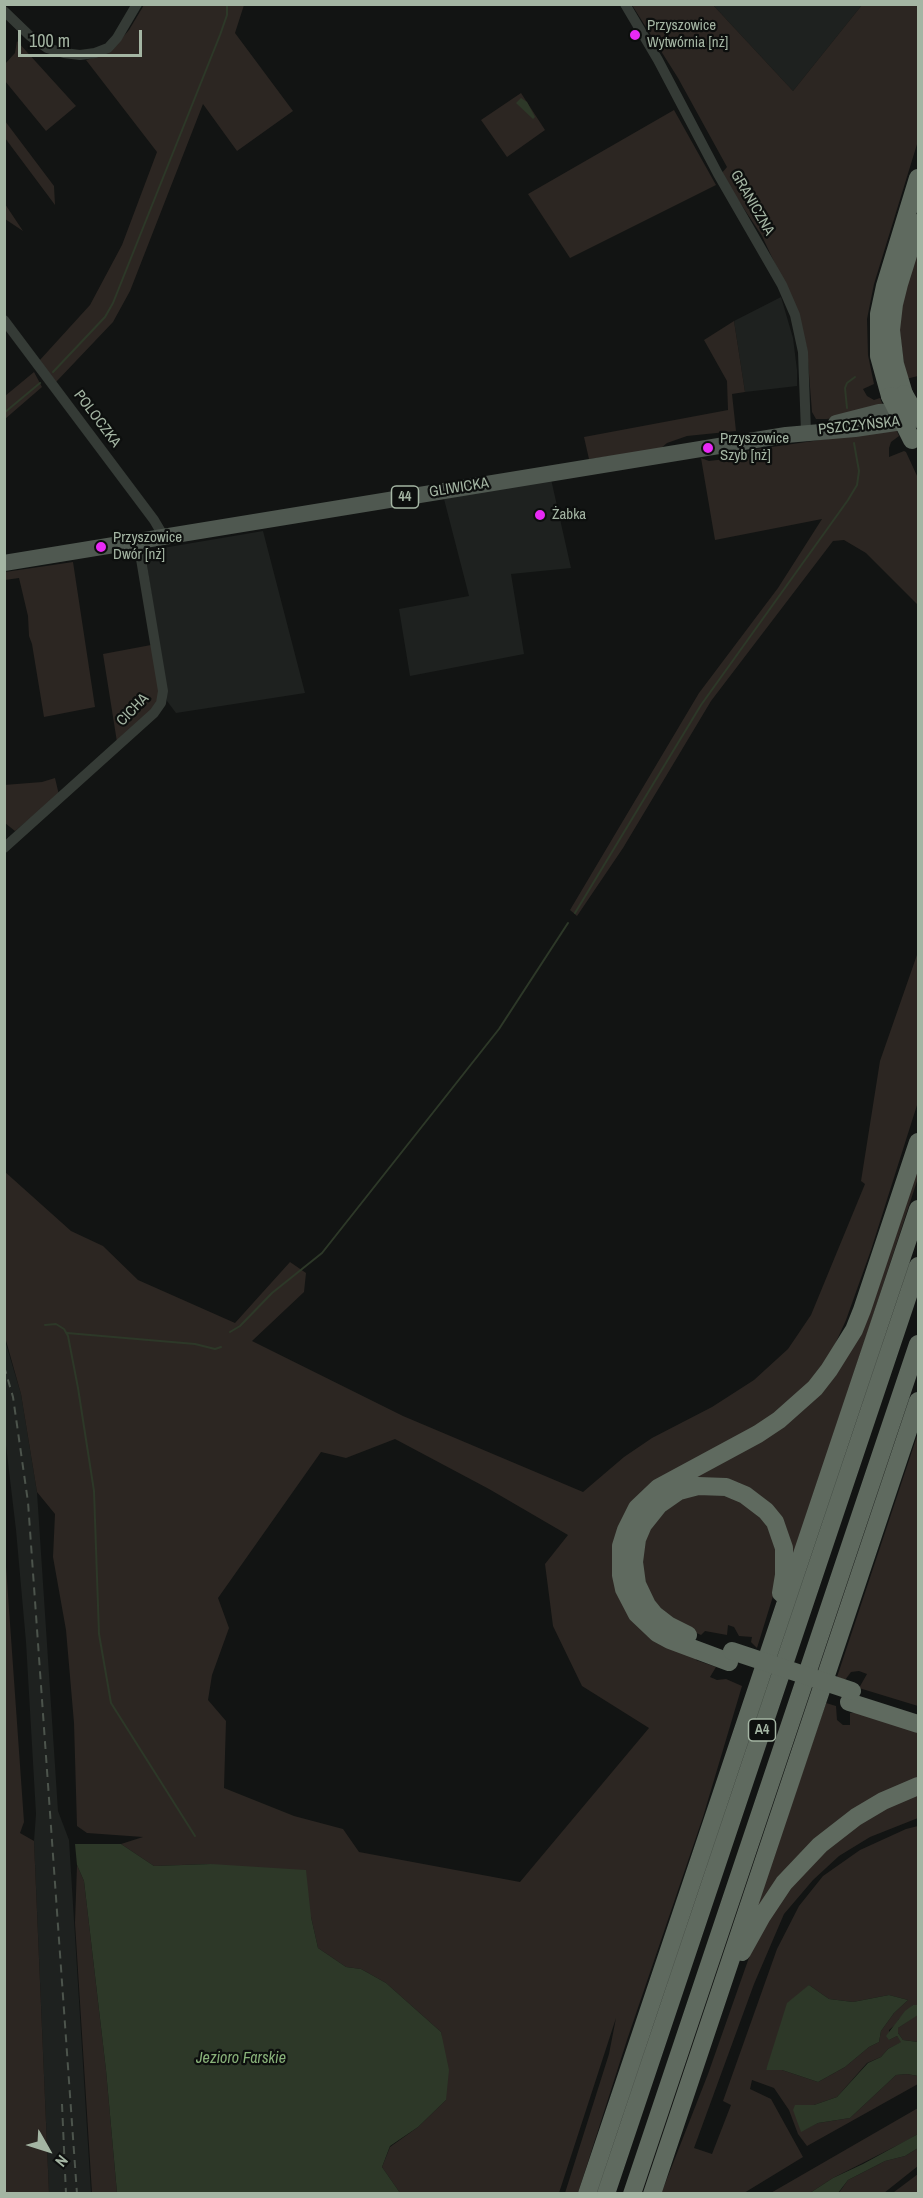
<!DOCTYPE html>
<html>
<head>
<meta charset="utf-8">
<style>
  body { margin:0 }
  #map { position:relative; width:923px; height:2198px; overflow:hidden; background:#121413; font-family:"Archivo Narrow",sans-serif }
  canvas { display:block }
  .frame { position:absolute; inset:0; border:6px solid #a4b5a3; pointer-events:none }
  .north { position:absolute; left:18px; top:2120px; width:60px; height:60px; -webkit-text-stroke:4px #0d0f0e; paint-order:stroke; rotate:129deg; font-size:16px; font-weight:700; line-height:24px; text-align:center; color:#a4b5a3 }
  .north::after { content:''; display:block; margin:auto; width:21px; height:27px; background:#a4b5a3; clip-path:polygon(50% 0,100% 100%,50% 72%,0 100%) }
  .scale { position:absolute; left:18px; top:30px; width:124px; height:27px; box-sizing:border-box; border:3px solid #a4b5a3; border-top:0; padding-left:8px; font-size:18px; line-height:21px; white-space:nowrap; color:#a4b5a3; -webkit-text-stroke:4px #0d0f0e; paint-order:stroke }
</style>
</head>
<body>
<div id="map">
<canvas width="923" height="2198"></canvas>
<div class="frame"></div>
<div class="north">N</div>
<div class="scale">100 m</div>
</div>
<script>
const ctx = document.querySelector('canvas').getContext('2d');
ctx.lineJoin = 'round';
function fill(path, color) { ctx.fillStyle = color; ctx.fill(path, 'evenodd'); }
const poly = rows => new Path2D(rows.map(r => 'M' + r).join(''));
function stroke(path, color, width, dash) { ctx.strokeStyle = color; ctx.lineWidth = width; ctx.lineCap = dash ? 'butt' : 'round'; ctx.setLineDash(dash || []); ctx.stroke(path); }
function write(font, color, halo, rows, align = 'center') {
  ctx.font = font + ' "Archivo Narrow",sans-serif'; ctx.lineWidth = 4.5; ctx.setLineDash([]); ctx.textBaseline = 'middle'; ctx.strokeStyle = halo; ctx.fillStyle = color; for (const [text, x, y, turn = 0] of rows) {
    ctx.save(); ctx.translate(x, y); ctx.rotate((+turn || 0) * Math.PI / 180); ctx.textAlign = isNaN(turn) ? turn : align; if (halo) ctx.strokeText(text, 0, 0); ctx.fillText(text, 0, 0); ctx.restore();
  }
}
fill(poly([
  [713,5,862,5,793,91],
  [781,297,793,338,797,370,797,386,745,392,734,321],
  [551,479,571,568,511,574,524,654,410,676,399,609,469,596,444,499],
  [263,531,305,693,176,713,167,701,145,551],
  [4,1337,21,1394,37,1492,58,1811,69,1840,91,2193,49,2193,34,1841,36,1814,26,1642,16,1530,5,1437]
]), '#1e211f');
fill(poly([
  [144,5,244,5,235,33,293,111,237,151,203,104,130,291,113,322,56,382,39,361,90,305,122,245,157,152,86,60,109,53,129,30],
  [632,5,713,5,793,91,862,5,918,5,918,141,874,284,867,319,868,355,874,384,863,389,867,396,874,400,880,398,884,408,827,419,816,419,812,412,807,349,798,313,762,236,721,174,727,167,678,78],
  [17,41,76,106,46,131,5,81,5,64,15,53],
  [521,93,545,130,507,157,481,120],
  [674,110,716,185,570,258,528,194],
  [5,121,54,186,55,205,5,138],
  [5,204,23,231,5,219],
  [918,239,918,376,906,379,898,318],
  [734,321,745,392,732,394,736,431,687,436,667,443,659,450,589,459,584,437,728,410,727,381,704,340],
  [34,372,42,387,5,419,5,396],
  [896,429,899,436,891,442,889,448,889,457,904,451,906,452,918,478,918,605,866,553,844,540,833,541,711,701,623,848,577,916,570,910,699,693,778,588,822,519,715,540,701,458,709,461,734,458,751,450],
  [73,562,95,707,44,717,32,644,29,636,28,616,19,578,5,580,5,572],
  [151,645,161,697,152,712,117,742,103,654],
  [55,778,59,795,15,831,5,823,4,785,42,782],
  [918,952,918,1102,871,1250,846,1320,831,1353,809,1385,773,1417,724,1446,614,1556,696,1657,696,1660,716,1667,710,1677,717,1680,726,1679,742,1686,703,1817,627,2040,578,2193,565,2193,609,2054,616,2018,559,2193,400,2193,382,2167,390,2147,418,2127,446,2100,441,2032,386,1983,361,1969,346,1967,318,1948,311,1917,211,1864,154,1866,121,1844,143,1837,87,1833,77,1826,74,1723,66,1630,53,1557,55,1514,37,1492,21,1394,5,1337,4,1171,71,1231,103,1246,138,1280,235,1323,290,1262,306,1273,304,1292,252,1341,403,1416,583,1492,624,1457,652,1438,712,1407,754,1380,788,1349,811,1315,865,1184,861,1181,880,1061],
  [395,1439,489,1489,568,1535,545,1564,553,1626,582,1686,649,1728,520,1882,359,1852,343,1829,294,1816,224,1788,226,1721,208,1700,212,1675,229,1628,218,1598,321,1452,346,1458],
  [918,1158,918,1178,794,1557,770,1505,680,1484,826,1382],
  [918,1433,918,1706,859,1688,867,1674,859,1671,851,1672,845,1680,837,1677],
  [697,1493,735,1496,765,1519,779,1551,774,1593,757,1648,751,1642,752,1637,739,1636,734,1627,728,1625,727,1635,705,1631,701,1635,678,1625,664,1614,644,1586,641,1550,649,1527,677,1500],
  [4,1538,24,1822,20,1833,34,1841,49,2193,5,2193],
  [826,1703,836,1706,837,1720,843,1725,850,1725,850,1713,860,1712,918,1730,918,1779,867,1804,752,1920],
  [918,1792,918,1818,870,1837,839,1856,813,1880,784,1914,754,1984,694,2148,712,2154,731,2105,723,2101,777,1949,799,1906,823,1876,860,1850,906,1829,918,1826,918,2005,913,2005,899,2019,895,2025,889,2030,889,2040,897,2036,902,2042,888,2049,881,2057,867,2063,837,2097,814,2105,795,2105,801,2131,818,2123,850,2118,896,2075,907,2074,918,2076,918,2084,807,2146,798,2134,789,2110,774,2088,752,2080,750,2089,771,2099,803,2157,744,2193,661,2194,708,2074,752,1949,792,1882,854,1825],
  [809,1985,829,1999,853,2002,889,1995,908,2000,894,2013,881,2031,879,2042,869,2047,845,2067,818,2082,782,2070,766,2070],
  [77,1865,84,1881,106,2070,117,2193,92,2193,75,1923],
  [917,2015,918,2015,918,2042,903,2040,898,2033,898,2028],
  [918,2108,918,2134,906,2141,833,2178,810,2193,769,2194],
  [918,2148,918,2166,884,2193,838,2194,848,2180,885,2161,905,2156],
  [918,2174,918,2193,892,2193,894,2192]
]), '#2c2622');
fill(poly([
  [521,98,527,102,535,117,533,119,516,103],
  [75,1844,121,1844,154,1866,211,1864,306,1870,311,1917,318,1948,346,1967,361,1969,386,1983,441,2032,449,2070,446,2100,418,2127,390,2146,382,2167,400,2193,117,2193,106,2070,84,1881,77,1865],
  [809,1985,829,1999,853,2002,889,1995,908,2000,894,2013,881,2031,879,2042,869,2047,845,2067,818,2082,782,2070,766,2070,787,2003],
  [913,2005,918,2005,918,2015,898,2028,898,2033,903,2040,918,2042,918,2076,907,2074,896,2075,850,2118,818,2123,801,2132,793,2110,795,2105,814,2105,837,2097,868,2063,881,2057,888,2049,901,2042,897,2036,889,2040,886,2036,905,2011],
  [918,2134,918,2148,905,2156,885,2161,848,2180,838,2193,810,2193,833,2178,863,2164]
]), '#2d3828');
stroke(poly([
  [53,372,105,317,113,303,220,35,227,15,227,4],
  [847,408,845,388,847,383,855,377],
  [4,413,40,383],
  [575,913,701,705,848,500,857,485,859,471,854,443],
  [45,1325,56,1324,64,1329,68,1336,78,1388,94,1491,99,1634,111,1703,195,1836],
  [230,1332,240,1326,272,1293,322,1253,499,1029,568,923],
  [67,1333,195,1344,215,1349,221,1347]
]), '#2d3828', 2);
stroke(poly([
  [625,4,658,60,718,174,782,285,795,315,803,352,806,432],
  [4,11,30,36,47,48,64,53,80,55,95,53,108,48,117,38,137,4],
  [4,320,154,520,164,537],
  [4,848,154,713,161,703,163,691,138,541]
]), '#353b36', 10);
stroke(poly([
  [836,423,879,412,910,410],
  [4,563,786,435,855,429,916,420]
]), '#4f5850', 16);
stroke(poly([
  [904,394,895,364,891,330,894,304,899,284,918,223],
  [890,396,879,356,879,314,885,286,918,178],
  [688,1635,668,1625,655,1615,647,1605,637,1584,634,1562,637,1539,643,1525,659,1505,679,1491,698,1486,726,1487,745,1495,766,1511,775,1522,784,1548,784,1575,781,1593],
  [729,1662,670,1640,657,1633,637,1614,624,1589,621,1575,621,1546,626,1530,637,1508,658,1488,758,1434,779,1420,815,1388,829,1370,854,1330,862,1310,918,1142],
  [849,1702,918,1724],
  [742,1952,762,1916,784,1883,820,1845,856,1817,883,1801,918,1786],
  [587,2194,918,1209],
  [606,2194,918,1266],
  [632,2194,918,1344],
  [652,2194,918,1401]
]), '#5f6a5f', 18);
stroke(poly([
  [4,1366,13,1397,28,1502,77,2194],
  [62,2104,66,2194]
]), '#4c544c', 2, [8, 6]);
stroke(poly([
  [904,394,918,418],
  [890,396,912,440],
  [732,1651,852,1691]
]), '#5f6a5f', 18);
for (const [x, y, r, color] of [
  [635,35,6,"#e829f5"],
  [708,448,6,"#e829f5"],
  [540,515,6,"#e829f5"],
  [101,547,6,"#e829f5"]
]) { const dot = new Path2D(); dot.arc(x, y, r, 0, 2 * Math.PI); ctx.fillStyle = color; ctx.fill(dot); stroke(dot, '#0d0f0e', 2); }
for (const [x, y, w] of [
  [405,497,27],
  [762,1730,27]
]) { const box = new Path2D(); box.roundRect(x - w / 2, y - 11, w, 22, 4.5); ctx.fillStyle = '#0d0f0e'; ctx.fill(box); stroke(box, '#a4b5a3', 1.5); }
write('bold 14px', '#a4b5a3', null, [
  ["44",405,497],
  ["A4",762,1730]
]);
write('15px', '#a4b5a3', '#0d0f0e', [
  ["Przyszowice",647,26],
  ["Wytwórnia [nż]",647,43],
  ["Przyszowice",720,439],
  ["Szyb [nż]",720,456],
  ["Żabka",552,515],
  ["Przyszowice",113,538],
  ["Dwór [nż]",113,555]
], 'left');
write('15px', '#a4b5a3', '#0d0f0e', [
  ["GRANICZNA",752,203,60],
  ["POLOCZKA",97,419,53],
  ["PSZCZYŃSKA",859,426,-6],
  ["GLIWICKA",459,488,-9],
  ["CICHA",133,710,-46]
]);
write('italic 16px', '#88b179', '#0d0f0e', [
  ["Jezioro Farskie",241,2059]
]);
</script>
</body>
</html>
